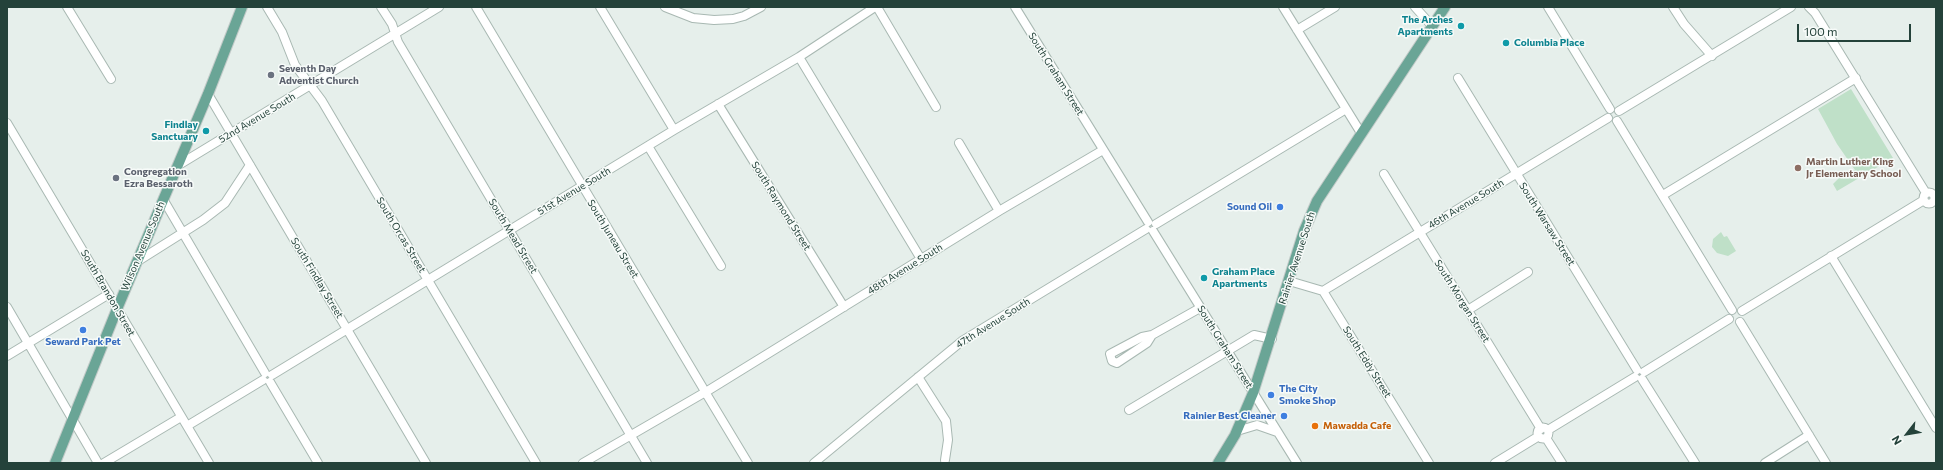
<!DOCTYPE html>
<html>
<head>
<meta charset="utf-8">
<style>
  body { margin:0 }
  #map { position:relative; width:1943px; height:470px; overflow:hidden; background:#e6efeb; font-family:Commissioner,sans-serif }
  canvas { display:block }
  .frame { position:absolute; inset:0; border:8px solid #24423a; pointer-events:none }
  .north { position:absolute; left:1887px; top:414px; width:40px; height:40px; -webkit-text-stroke:3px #f7fbf9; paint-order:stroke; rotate:239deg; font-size:11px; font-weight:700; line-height:16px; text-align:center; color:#24423a }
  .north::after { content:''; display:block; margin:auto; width:14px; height:18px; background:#24423a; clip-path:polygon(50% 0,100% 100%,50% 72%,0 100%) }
  .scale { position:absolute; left:1797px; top:24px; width:114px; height:18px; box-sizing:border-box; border:2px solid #24423a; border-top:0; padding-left:5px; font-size:12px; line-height:14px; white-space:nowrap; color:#24423a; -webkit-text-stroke:3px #f7fbf9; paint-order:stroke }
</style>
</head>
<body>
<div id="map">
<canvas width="1943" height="470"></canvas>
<div class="frame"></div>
<div class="north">N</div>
<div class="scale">100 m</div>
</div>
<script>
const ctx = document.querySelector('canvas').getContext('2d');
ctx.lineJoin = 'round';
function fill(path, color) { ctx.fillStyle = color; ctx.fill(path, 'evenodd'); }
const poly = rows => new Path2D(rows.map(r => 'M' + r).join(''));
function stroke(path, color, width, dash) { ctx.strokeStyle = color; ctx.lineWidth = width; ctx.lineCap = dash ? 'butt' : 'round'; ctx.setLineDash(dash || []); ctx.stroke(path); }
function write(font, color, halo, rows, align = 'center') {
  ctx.font = font + ' Commissioner,sans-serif'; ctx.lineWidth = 3; ctx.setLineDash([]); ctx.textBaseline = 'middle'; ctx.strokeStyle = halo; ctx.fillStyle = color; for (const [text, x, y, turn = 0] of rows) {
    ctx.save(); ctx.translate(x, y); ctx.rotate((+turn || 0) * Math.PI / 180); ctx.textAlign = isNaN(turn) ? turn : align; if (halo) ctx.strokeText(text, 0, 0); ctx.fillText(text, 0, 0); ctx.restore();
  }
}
fill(poly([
  [1851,89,1893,158,1837,191,1833,184,1842,175,1855,170,1837,144,1818,109],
  [1721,232,1724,237,1727,236,1736,251,1728,256,1717,253,1712,247,1713,239]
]), '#bfe0c8');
const minor = poly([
  [67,7,111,79],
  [267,7,282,32,295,65,322,101,536,463],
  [381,7,392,24,398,42,647,463],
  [476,7,703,388],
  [600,7,674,130],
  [665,7,693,18,714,20,733,19,744,16,761,7],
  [877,7,936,107],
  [1015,7,1148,222],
  [1283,7,1361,133],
  [1415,7,1432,26],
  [1548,7,1610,109],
  [1673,7,1684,24,1712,56],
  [1809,7,1815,13,1926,193],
  [1297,30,1335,7],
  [799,57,921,259],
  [1458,78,1637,370],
  [208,94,426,463],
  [718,104,844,307],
  [1619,111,1791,7],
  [1617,121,1732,310],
  [7,123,209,463],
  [959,143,999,211],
  [648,146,721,266],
  [177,166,439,7],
  [1384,174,1541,429],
  '1923.5 198a5.5 5.5 0 1 1 11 0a5.5 5.5 0 1 1-11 0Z',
  [1663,195,1856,78],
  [163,199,265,373],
  [1156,224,1346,109],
  [1153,231,1297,463],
  [1831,256,1936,428],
  [138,261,203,220,225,203,250,165],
  [1289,281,1323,291,1429,463],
  [1323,291,1608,118],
  [7,307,98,463],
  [1468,310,1528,272],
  [1742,311,1924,200],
  [1740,322,1826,463],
  [1152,335,1142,337,1110,354,1112,361,1117,363,1147,343,1152,335,1200,308],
  [7,356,109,294],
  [1644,372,1729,319],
  [272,375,674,130,799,57,875,7],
  [918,377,946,421,948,440,945,460],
  [1642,379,1695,463],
  [270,382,318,463],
  [709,390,999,211,1103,150],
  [707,395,748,463],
  [1129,410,1254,335,1272,339],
  [187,426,263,380],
  '1537.5 433a5.5 5.5 0 1 1 11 0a5.5 5.5 0 1 1-11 0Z',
  [1548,430,1635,377],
  [1237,431,1257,425,1277,432],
  [1546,438,1562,463],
  [104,463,181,417],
  [583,463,702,394],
  [814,463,962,341,1146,229],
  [1495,463,1539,436],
  [1765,463,1809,435]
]);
const major = poly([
  [55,463,117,309,208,94,242,7],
  [1218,463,1235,435,1253,393,1304,231,1317,201,1445,7]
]);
stroke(minor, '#a8b8b2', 10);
stroke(major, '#c2cac8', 12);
stroke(minor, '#fff', 8);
stroke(major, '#6aa596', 10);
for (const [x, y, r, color] of [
  [1461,26,4,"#0f9aa8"],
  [1506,43,4,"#0f9aa8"],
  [271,75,4,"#6b7280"],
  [206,131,4,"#0f9aa8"],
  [1798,168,4,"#8d6e63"],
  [116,178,4,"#6b7280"],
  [1280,207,4,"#3f7fe0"],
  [1204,278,4,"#0f9aa8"],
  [83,330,4,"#3f7fe0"],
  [1271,395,4,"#3f7fe0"],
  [1284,416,4,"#3f7fe0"],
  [1315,426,4,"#e8710a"]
]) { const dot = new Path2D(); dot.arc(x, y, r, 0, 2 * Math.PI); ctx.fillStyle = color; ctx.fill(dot); stroke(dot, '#f7fbf9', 1.5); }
write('bold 10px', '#0d838f', '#f7fbf9', [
  ["The Arches",1453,20],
  ["Apartments",1453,32],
  ["Columbia Place",1514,43,"left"],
  ["Findlay",198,125],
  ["Sanctuary",198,137],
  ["Graham Place",1212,272,"left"],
  ["Apartments",1212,284,"left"]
], 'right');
write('bold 10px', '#5b616d', '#f7fbf9', [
  ["Seventh Day",279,69],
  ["Adventist Church",279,81],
  ["Congregation",124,172],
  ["Ezra Bessaroth",124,184]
], 'left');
write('10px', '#24423a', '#f7fbf9', [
  ["South Graham Street",1056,74,58],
  ["52nd Avenue South",257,118,-31],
  ["51st Avenue South",574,191,-31],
  ["46th Avenue South",1466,204,-31],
  ["South Raymond Street",781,206,58],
  ["South Warsaw Street",1547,224,58],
  ["South Orcas Street",401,235,59],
  ["South Mead Street",513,236,59],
  ["South Juneau Street",613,239,59],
  ["Wilson Avenue South",143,246,-67],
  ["Rainier Avenue South",1297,258,-72],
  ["48th Avenue South",905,269,-32],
  ["South Findlay Street",317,278,59],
  ["South Brandon Street",108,293,60],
  ["South Morgan Street",1462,301,58],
  ["47th Avenue South",993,323,-32],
  ["South Graham Street",1225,347,58],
  ["South Eddy Street",1367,362,58]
]);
write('bold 10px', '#785e54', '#f7fbf9', [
  ["Martin Luther King",1806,162],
  ["Jr Elementary School",1806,174]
], 'left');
write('bold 10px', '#366cbe', '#f7fbf9', [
  ["Sound Oil",1272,207],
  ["Seward Park Pet",83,342,"center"],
  ["The City",1279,389,"left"],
  ["Smoke Shop",1279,401,"left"],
  ["Rainier Best Cleaner",1276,416]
], 'right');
write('bold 10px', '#c56008', '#f7fbf9', [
  ["Mawadda Cafe",1323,426]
], 'left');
</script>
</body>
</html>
